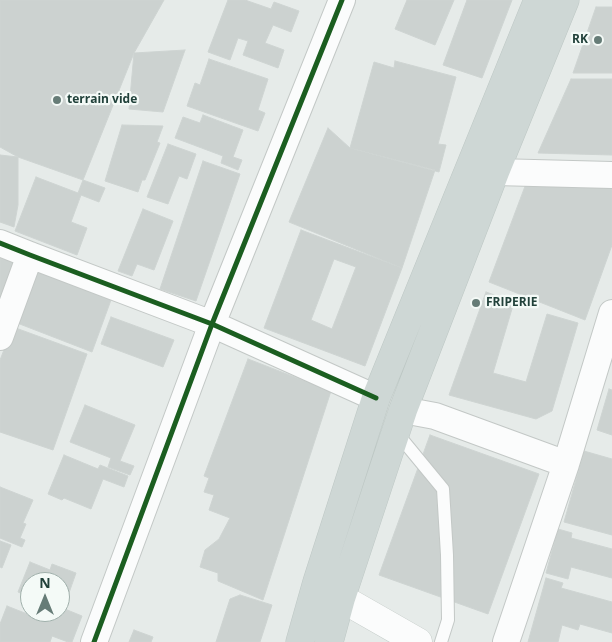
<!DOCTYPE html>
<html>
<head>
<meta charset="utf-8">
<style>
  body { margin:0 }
  #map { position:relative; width:612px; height:642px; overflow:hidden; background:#e6ebe9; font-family:"Open Sans",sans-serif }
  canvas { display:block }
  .north { position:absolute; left:20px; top:572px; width:50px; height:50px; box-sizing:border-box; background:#f4faf7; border:1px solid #a0b0ab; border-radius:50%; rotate:0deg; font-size:14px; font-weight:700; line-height:20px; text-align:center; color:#21413a }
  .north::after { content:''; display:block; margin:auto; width:18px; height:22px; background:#667c77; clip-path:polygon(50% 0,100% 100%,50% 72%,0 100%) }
</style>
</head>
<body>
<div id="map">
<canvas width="612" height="642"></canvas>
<div class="north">N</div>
</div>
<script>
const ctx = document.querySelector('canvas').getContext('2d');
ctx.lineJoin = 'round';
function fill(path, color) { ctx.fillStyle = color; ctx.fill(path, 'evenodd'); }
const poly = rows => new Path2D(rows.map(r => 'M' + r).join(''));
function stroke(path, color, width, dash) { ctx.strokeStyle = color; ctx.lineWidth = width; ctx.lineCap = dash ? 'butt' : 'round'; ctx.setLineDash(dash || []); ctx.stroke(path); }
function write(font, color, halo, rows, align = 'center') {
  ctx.font = font + ' "Open Sans",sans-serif'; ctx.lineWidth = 4.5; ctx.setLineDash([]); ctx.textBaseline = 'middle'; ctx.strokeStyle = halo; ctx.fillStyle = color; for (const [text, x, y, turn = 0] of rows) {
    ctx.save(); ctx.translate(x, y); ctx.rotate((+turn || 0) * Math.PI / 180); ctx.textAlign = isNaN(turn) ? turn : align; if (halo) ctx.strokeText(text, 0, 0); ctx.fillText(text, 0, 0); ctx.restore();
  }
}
const building = poly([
  [0,0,164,0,134,53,83,180,18,157,0,147,0,0],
  [228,0,245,0,271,9,274,2,299,11,291,32,273,25,265,43,284,50,278,68,243,55,248,41,238,38,230,60,208,52,228,0],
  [407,0,454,0,435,45,395,29,407,0],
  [467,0,512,0,482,78,443,65,467,0],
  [596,7,612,7,612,73,573,73,596,7],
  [185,50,163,112,129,109,134,53,185,50],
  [209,59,268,79,258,110,265,113,258,131,187,106,195,83,200,85,209,59],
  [395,61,456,77,438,144,446,145,439,172,350,148,374,62,394,68,395,61],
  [571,79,612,79,612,155,538,153,571,79],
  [203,115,243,130,233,157,242,160,238,170,221,163,223,156,175,138,183,117,200,123,203,115],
  [122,125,163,126,157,142,160,143,145,180,142,180,138,192,105,181,122,125],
  [328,128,350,148,435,170,402,268,289,222,328,128],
  [168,144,196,154,187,179,179,176,168,204,147,197,168,144],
  [0,155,18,157,18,205,14,227,0,222,0,155],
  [203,161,240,174,196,301,160,289,203,161],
  [530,173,612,185,612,245,585,320,489,282,530,173],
  [36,177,78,193,83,180,105,188,99,202,81,195,71,222,87,228,77,255,15,231,36,177],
  [143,209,173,221,154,270,137,264,132,276,118,271,143,209],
  [301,230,402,268,365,366,264,328,301,230],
  [334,259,356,267,332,329,311,320,334,259],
  [0,256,15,262,0,300,0,256],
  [32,269,111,300,92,352,12,321,32,269],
  [486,292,514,302,493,373,526,382,547,314,578,323,552,411,536,419,449,395,486,292],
  [111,317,174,340,163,367,101,344,111,317],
  [13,327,87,354,53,450,0,432,0,360,13,327],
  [248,359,331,391,263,600,218,581,218,573,200,567,205,550,219,539,230,518,209,510,214,495,204,492,209,478,204,476,248,359],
  [609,389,612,390,612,435,597,430,609,389],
  [85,405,135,425,120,461,134,466,130,475,108,467,111,458,70,442,85,405],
  [430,435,539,474,488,614,379,575,430,435],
  [584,451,612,459,612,535,564,522,584,451],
  [64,455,98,469,100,465,128,476,124,487,103,479,91,509,64,498,62,500,48,494,64,455],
  [0,487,33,500,23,523,26,524,20,538,25,540,22,547,0,538,0,487],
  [558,529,572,533,571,538,612,549,612,578,571,567,568,579,546,573,558,529],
  [0,541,11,545,2,568,0,567,0,541],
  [30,562,50,570,52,564,76,573,64,607,60,605,60,582,30,582,30,597,18,592,30,562],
  [546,578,563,583,561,588,612,602,612,633,580,624,578,630,562,625,558,642,528,642,546,578],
  [240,595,272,605,260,642,216,642,230,599,240,595],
  [7,606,45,621,49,612,60,612,60,607,82,616,72,642,68,642,52,636,50,642,0,642,0,624,7,606],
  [134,630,153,637,151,642,129,642,134,630]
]);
fill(building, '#ccd2d0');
stroke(building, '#ced4d2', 1);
const lane = poly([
  [396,432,443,489,447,555,448,620,441,642]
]);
const street = poly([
  [476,168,495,172,612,175],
  [0,243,30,255,212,324,376,398],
  [0,337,30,255],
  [403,410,435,416,566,464],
  [94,642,212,324,342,0],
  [506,642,566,464,612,313]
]);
const secondary = poly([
  [322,585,341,598,418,642]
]);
const primary = poly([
  [300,642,317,582,376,398,538,0],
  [329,642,341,598,403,410,495,172,565,0]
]);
stroke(lane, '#c3c8c6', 14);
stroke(street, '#c3c8c6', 28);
stroke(secondary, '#c1c9c6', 29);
stroke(primary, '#bdc7c4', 29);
stroke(lane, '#fbfcfc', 12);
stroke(street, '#fbfcfc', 26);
stroke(secondary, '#fbfcfc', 28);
stroke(primary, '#ced7d5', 28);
stroke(poly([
  [0,243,30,255,212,324,376,398],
  [94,642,212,324,342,0]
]), '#1b5e20', 5);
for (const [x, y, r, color] of [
  [598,40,5,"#667c77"],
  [57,100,5,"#667c77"],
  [476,303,5,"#667c77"]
]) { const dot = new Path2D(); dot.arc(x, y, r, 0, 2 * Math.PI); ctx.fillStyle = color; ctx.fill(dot); stroke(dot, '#f4faf7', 2); }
write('bold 12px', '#21413a', '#f4faf7', [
  ["RK",588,40,"right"],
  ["terrain vide",67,100],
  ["FRIPERIE",486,303]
], 'left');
</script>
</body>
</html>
